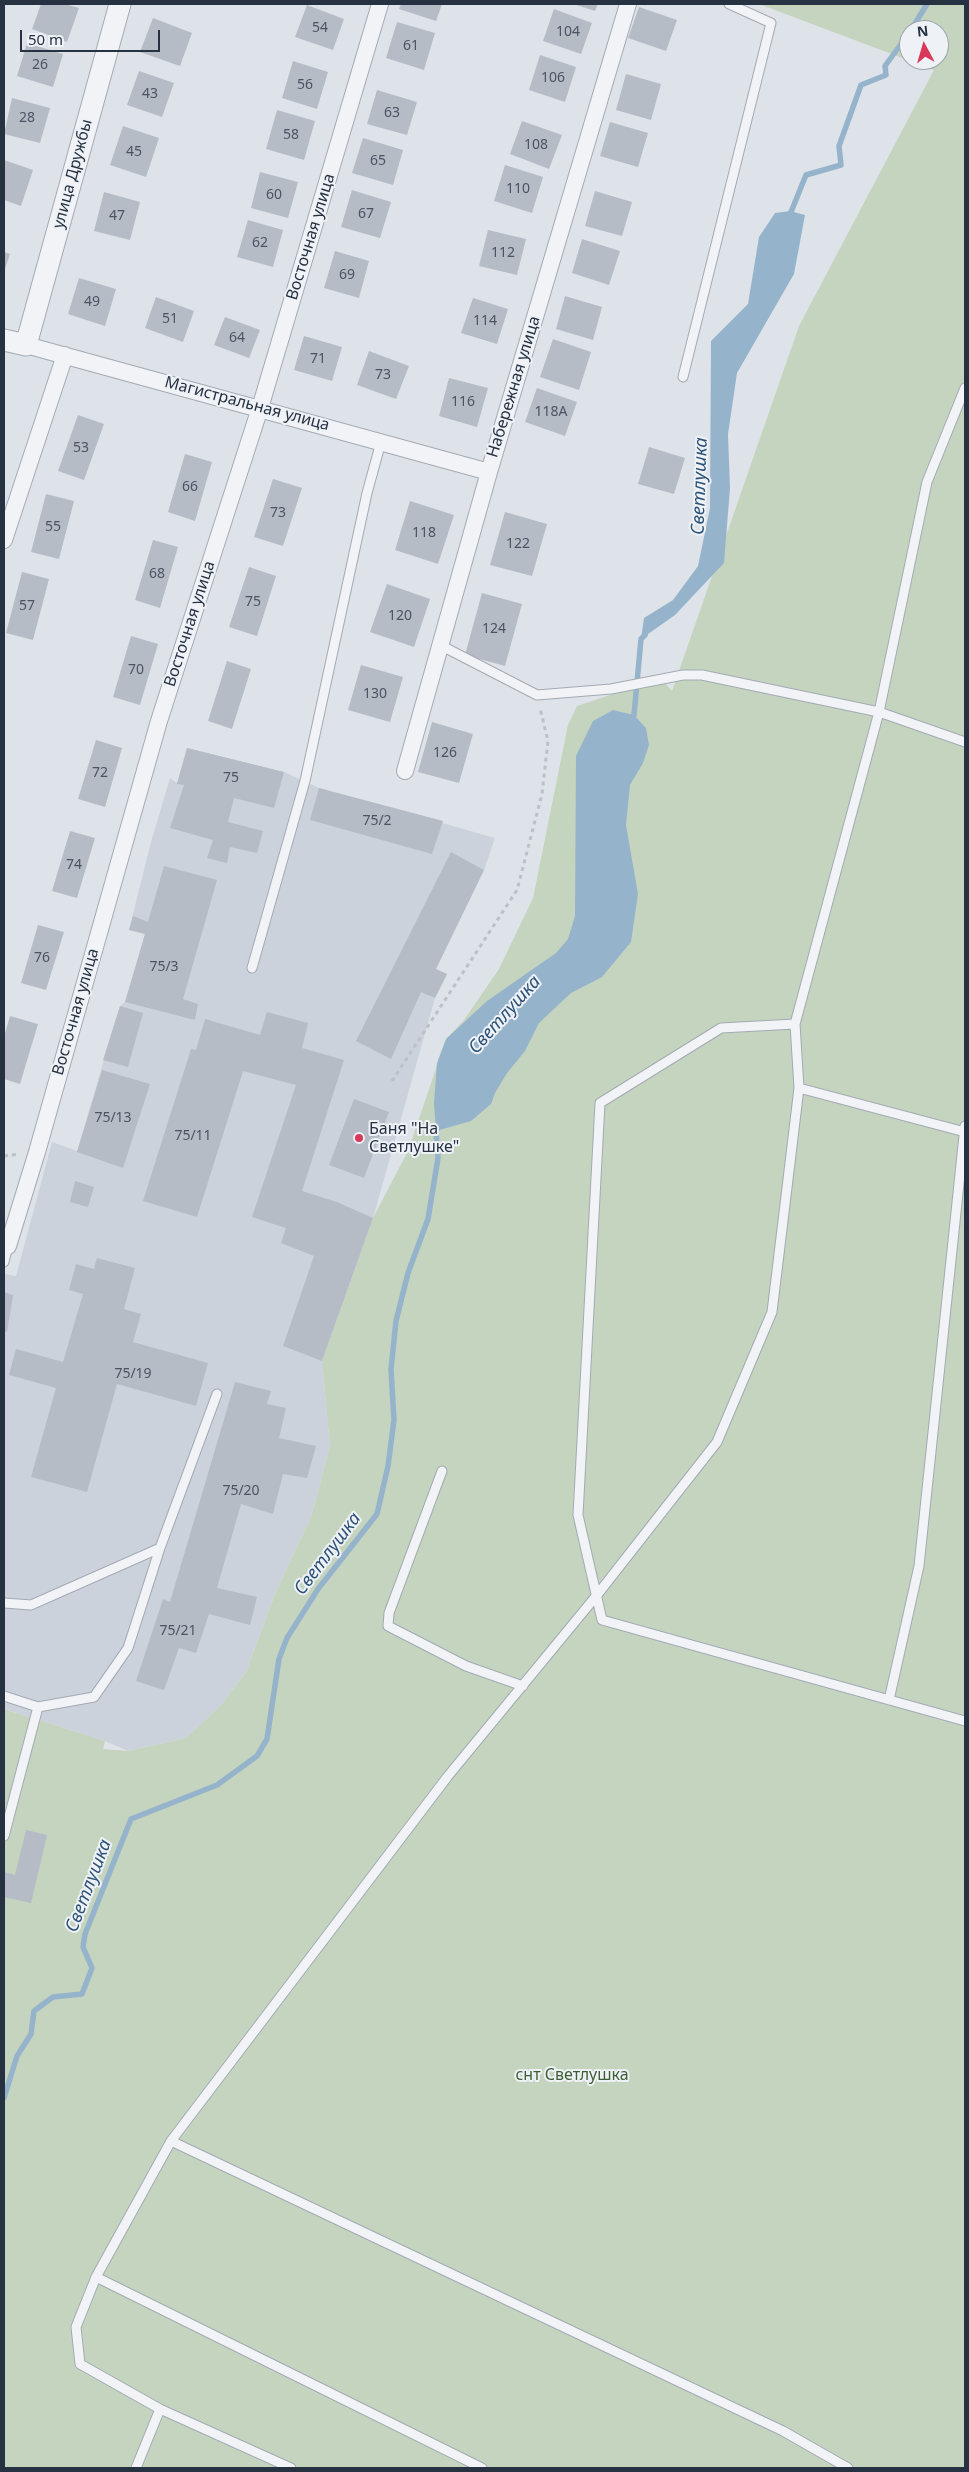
<!DOCTYPE html>
<html>
<head>
<meta charset="utf-8">
<style>
  body { margin:0 }
  #map { position:relative; width:969px; height:2472px; overflow:hidden; background:#dee3e9; font-family:"Noto Sans",sans-serif }
  canvas { display:block }
  .frame { position:absolute; inset:0; border:5px solid #263141; pointer-events:none }
  .north { position:absolute; left:899px; top:20px; width:50px; height:50px; box-sizing:border-box; background:#eef2f6; border:1px solid #9ea5ae; border-radius:50%; rotate:354deg; font-size:14px; font-weight:700; line-height:20px; text-align:center; color:#263141 }
  .north::after { content:''; display:block; margin:auto; width:18px; height:22px; background:#d83958; clip-path:polygon(50% 0,100% 100%,50% 72%,0 100%) }
  .scale { position:absolute; left:20px; top:30px; width:140px; height:22px; box-sizing:border-box; border:2px solid #263141; border-top:0; padding-left:6px; font-size:15px; line-height:18px; white-space:nowrap; color:#263141; -webkit-text-stroke:4px #eef2f6; paint-order:stroke }
</style>
</head>
<body>
<div id="map">
<canvas width="969" height="2472"></canvas>
<div class="frame"></div>
<div class="north">N</div>
<div class="scale">50 m</div>
</div>
<script>
const ctx = document.querySelector('canvas').getContext('2d');
ctx.lineJoin = 'round';
function fill(path, color) { ctx.fillStyle = color; ctx.fill(path, 'evenodd'); }
const poly = rows => new Path2D(rows.map(r => 'M' + r).join(''));
function stroke(path, color, width, dash) { ctx.strokeStyle = color; ctx.lineWidth = width; ctx.lineCap = dash ? 'butt' : 'round'; ctx.setLineDash(dash || []); ctx.stroke(path); }
function write(font, color, halo, rows, align = 'center') {
  ctx.font = font + ' "Noto Sans",sans-serif'; ctx.lineWidth = 4; ctx.setLineDash([]); ctx.textBaseline = 'middle'; ctx.strokeStyle = halo; ctx.fillStyle = color; for (const [text, x, y, turn = 0] of rows) {
    ctx.save(); ctx.translate(x, y); ctx.rotate((+turn || 0) * Math.PI / 180); ctx.textAlign = isNaN(turn) ? turn : align; if (halo) ctx.strokeText(text, 0, 0); ctx.fillText(text, 0, 0); ctx.restore();
  }
}
fill(poly([
  [187,748,284,772,319,788,495,838,484,870,436,969,447,974,435,998,373,1218,322,1361,330,1447,311,1517,275,1594,246,1672,221,1705,186,1738,128,1751,105,1741,4,1709,4,1274,16,1276,52,1142,77,1151,120,1006,125,1002,145,934,129,930,151,842,170,778,177,783]
]), '#ccd2db');
fill(poly([
  [759,4,965,4,965,2468,4,2468,4,1709,105,1741,103,1749,128,1751,186,1738,221,1705,246,1672,275,1594,311,1517,330,1447,322,1361,373,1218,408,1151,446,1039,464,1020,499,969,533,898,568,725,577,706,637,686,663,681,672,691,799,326,934,70],
  [909,30,939,30,939,60,909,60]
]), '#c5d4bf');
fill(poly([
  [790,211,805,215,794,274,737,373,728,434,730,488,724,563,675,615,641,639,644,618,673,600,698,566,710,508,711,341,748,304,759,237,775,213],
  [613,710,634,715,646,728,649,745,643,763,630,785,626,825,638,894,631,942,602,977,571,993,539,1023,525,1051,507,1073,495,1093,491,1104,471,1121,436,1131,434,1103,437,1063,446,1039,487,1001,556,953,568,939,575,916,576,756,593,721]
]), '#96b3cc');
stroke(poly([
  [911,30,927,4],
  [789,217,806,175,841,165,839,146,861,85,886,75,885,66,909,33],
  [630,720,634,715,641,639,645,635],
  [4,2098,17,2056,31,2034,34,2011,53,1997,82,1994,92,1968,83,1947,85,1934,131,1819,217,1785,257,1756,267,1739,279,1659,287,1638,318,1589,377,1514,388,1466,394,1420,391,1369,396,1321,408,1273,428,1219,438,1158,436,1131,440,1125]
]), '#96b3cc', 5.5);
fill(poly([
  [41,4,65,4,79,8,67,42,32,29],
  [401,4,442,4,436,21,399,9],
  [573,4,598,4,595,11],
  [307,5,344,19,333,50,295,37],
  [639,7,677,20,666,51,628,38],
  [554,9,592,23,581,54,543,41],
  [153,18,192,33,180,66,140,52],
  [397,22,435,33,424,70,386,58],
  [27,43,63,54,53,87,17,76],
  [540,55,576,67,565,102,529,90],
  [293,61,328,72,317,109,282,98],
  [139,71,174,83,162,117,127,105],
  [626,74,661,84,651,120,616,110],
  [377,90,417,102,407,135,367,124],
  [12,98,50,108,40,143,4,134],
  [277,110,315,121,304,160,266,149],
  [522,121,562,135,549,169,510,154],
  [610,122,648,133,638,167,600,156],
  [123,126,159,138,146,177,110,165],
  [363,138,403,150,393,185,352,173],
  [4,160,33,170,21,206,4,200],
  [505,165,543,177,532,213,494,201],
  [260,172,298,182,288,218,251,208],
  [352,190,391,202,380,238,341,227],
  [595,191,632,202,622,236,585,226],
  [104,192,140,202,130,240,94,231],
  [248,220,283,230,273,267,237,257],
  [488,230,526,239,517,275,479,266],
  [582,239,620,251,609,285,572,273],
  [335,251,369,261,359,298,324,288],
  [4,252,10,254,4,272],
  [79,278,116,289,105,326,68,314],
  [565,296,602,307,593,340,556,329],
  [156,297,194,311,183,342,145,328],
  [473,298,508,309,497,344,461,333],
  [225,317,260,330,249,358,214,345],
  [304,336,342,347,332,381,294,370],
  [553,339,591,352,579,390,540,377],
  [369,351,409,366,396,399,357,385],
  [449,378,488,388,477,427,439,416],
  [537,388,577,402,565,436,525,422],
  [78,415,104,424,84,480,58,471],
  [649,447,685,458,674,494,638,484],
  [185,454,212,462,195,521,168,512],
  [273,479,302,488,283,546,254,537],
  [46,494,74,501,59,559,31,552],
  [410,501,454,515,438,564,395,550],
  [505,512,547,524,532,576,490,565],
  [153,540,178,547,160,608,135,600],
  [249,567,276,576,257,636,229,627],
  [22,572,49,579,33,640,6,633],
  [387,584,430,599,414,647,370,632],
  [482,593,522,604,505,666,465,655],
  [131,636,158,644,140,705,113,697],
  [227,661,251,669,232,729,208,721],
  [361,665,403,677,390,722,348,710],
  [432,722,473,734,459,783,418,772],
  [96,740,122,748,105,807,78,799],
  [187,748,284,772,274,808,234,798,228,822,263,831,257,853,230,847,227,863,207,858,213,840,170,828,184,785,177,784],
  [319,788,443,821,432,854,310,820],
  [70,831,95,838,77,898,52,891],
  [451,852,484,870,436,969,447,974,435,998,421,992,391,1059,356,1041],
  [164,866,217,880,183,999,198,1004,195,1020,125,1002,145,934,129,930,133,916,148,922],
  [38,925,64,932,46,990,21,983],
  [120,1006,143,1013,128,1067,103,1060],
  [267,1012,308,1023,302,1048,344,1060,302,1191,337,1202,373,1218,322,1361,283,1346,314,1256,281,1243,286,1228,252,1217,296,1085,243,1071,197,1217,143,1201,191,1049,196,1050,205,1019,260,1035],
  [10,1016,38,1024,20,1084,4,1079,4,1037],
  [102,1070,150,1084,123,1168,77,1152],
  [354,1099,389,1112,364,1178,329,1165],
  [75,1181,94,1187,88,1207,70,1202],
  [97,1258,135,1268,124,1309,141,1314,133,1342,208,1363,196,1406,117,1384,87,1492,31,1477,56,1388,9,1375,16,1349,63,1362,83,1294,69,1290,76,1264,94,1269],
  [4,1292,13,1295,7,1332,4,1331],
  [235,1382,271,1391,267,1404,286,1408,279,1438,316,1446,307,1478,283,1474,273,1514,241,1504,217,1588,257,1597,250,1625,209,1614,196,1653,179,1648,164,1690,136,1681,163,1599,170,1602],
  [26,1830,47,1835,31,1903,4,1897,4,1872,15,1875]
]), '#b5bcc6');
const service = poly([
  [683,377,771,23,729,4],
  [440,645,537,695,611,689,683,675,702,675,879,712,965,742],
  [252,968,305,781,367,493,381,442],
  [795,1024,721,1028,600,1103,578,1515,602,1620,965,1721],
  [799,1088,965,1132],
  [4,1262,8,1246],
  [442,1471,389,1613,388,1626,466,1666,523,1686],
  [4,1603,31,1605,160,1548],
  [4,1696,38,1707,94,1697,128,1648,160,1548,217,1394],
  [889,1700,919,1566,965,1126],
  [4,1836,38,1707],
  [171,2141,783,2431,848,2468],
  [96,2277,482,2468],
  [136,2468,160,2409],
  [291,2468,160,2409,80,2364,76,2327,96,2277,171,2141,448,1776,597,1595,717,1442,772,1312,799,1088,795,1024,879,712,927,482,965,388]
]);
const minor = poly([
  [26,345,489,472],
  [4,540,65,355],
  [405,771,489,472,628,4],
  [4,1245,8,1246,37,1152,159,721,260,408,380,4]
]);
const tertiary = poly([
  [4,340,26,345,120,4]
]);
stroke(service, '#a3aab3', 11);
stroke(minor, '#a3aab3', 18);
stroke(tertiary, '#a3aab3', 23);
stroke(poly([
  [392,1081,517,890,542,794,548,741,540,708],
  [4,1156,19,1154]
]), '#bcc1c8', 3, [4, 4]);
stroke(service, '#f1f3f7', 9);
stroke(minor, '#f1f3f7', 16);
stroke(tertiary, '#f1f3f7', 21);
for (const [x, y, r, color] of [
  [359,1138,5,"#d83958"]
]) { const dot = new Path2D(); dot.arc(x, y, r, 0, 2 * Math.PI); ctx.fillStyle = color; ctx.fill(dot); stroke(dot, '#eef2f6', 2); }
write('14px', '#4a5462', null, [
  ["54",320,28],
  ["104",568,32],
  ["61",411,46],
  ["26",40,65],
  ["106",553,78],
  ["56",305,85],
  ["43",150,94],
  ["63",392,113],
  ["28",27,118],
  ["58",291,135],
  ["108",536,145],
  ["45",134,152],
  ["65",378,161],
  ["110",518,189],
  ["60",274,195],
  ["67",366,214],
  ["47",117,216],
  ["62",260,243],
  ["112",503,253],
  ["69",347,275],
  ["49",92,302],
  ["51",170,319],
  ["114",485,321],
  ["64",237,338],
  ["71",318,359],
  ["73",383,375],
  ["116",463,402],
  ["118А",551,412],
  ["53",81,448],
  ["66",190,487],
  ["73",278,513],
  ["55",53,527],
  ["118",424,533],
  ["122",518,544],
  ["68",157,574],
  ["75",253,602],
  ["57",27,606],
  ["120",400,616],
  ["124",494,629],
  ["70",136,670],
  ["130",375,694],
  ["126",445,753],
  ["72",100,773],
  ["75",231,778],
  ["75/2",377,821],
  ["74",74,865],
  ["76",42,958],
  ["75/3",164,967],
  ["75/13",113,1118],
  ["75/11",193,1136],
  ["75/19",133,1374],
  ["75/20",241,1491],
  ["75/21",178,1631]
]);
write('16px', '#263141', '#eef2f6', [
  ["улица Дружбы",73,174,-75],
  ["Восточная улица",311,237,-73],
  ["Набережная улица",514,387,-73],
  ["Магистральная улица",247,404,15],
  ["Восточная улица",190,624,-72],
  ["Восточная улица",76,1012,-74]
]);
write('16px', '#263141', '#eef2f6', [
  ["Баня \"На",369,1129],
  ["Светлушке\"",369,1147]
], 'left');
write('16px', '#3c5e32', '#eef2f6', [
  ["снт Светлушка",572,2075]
]);
write('italic 18px', '#2d5278', '#eef2f6', [
  ["Светлушка",700,486,-88],
  ["Светлушка",505,1015,-48],
  ["Светлушка",328,1554,-53],
  ["Светлушка",89,1886,-69]
]);
</script>
</body>
</html>
